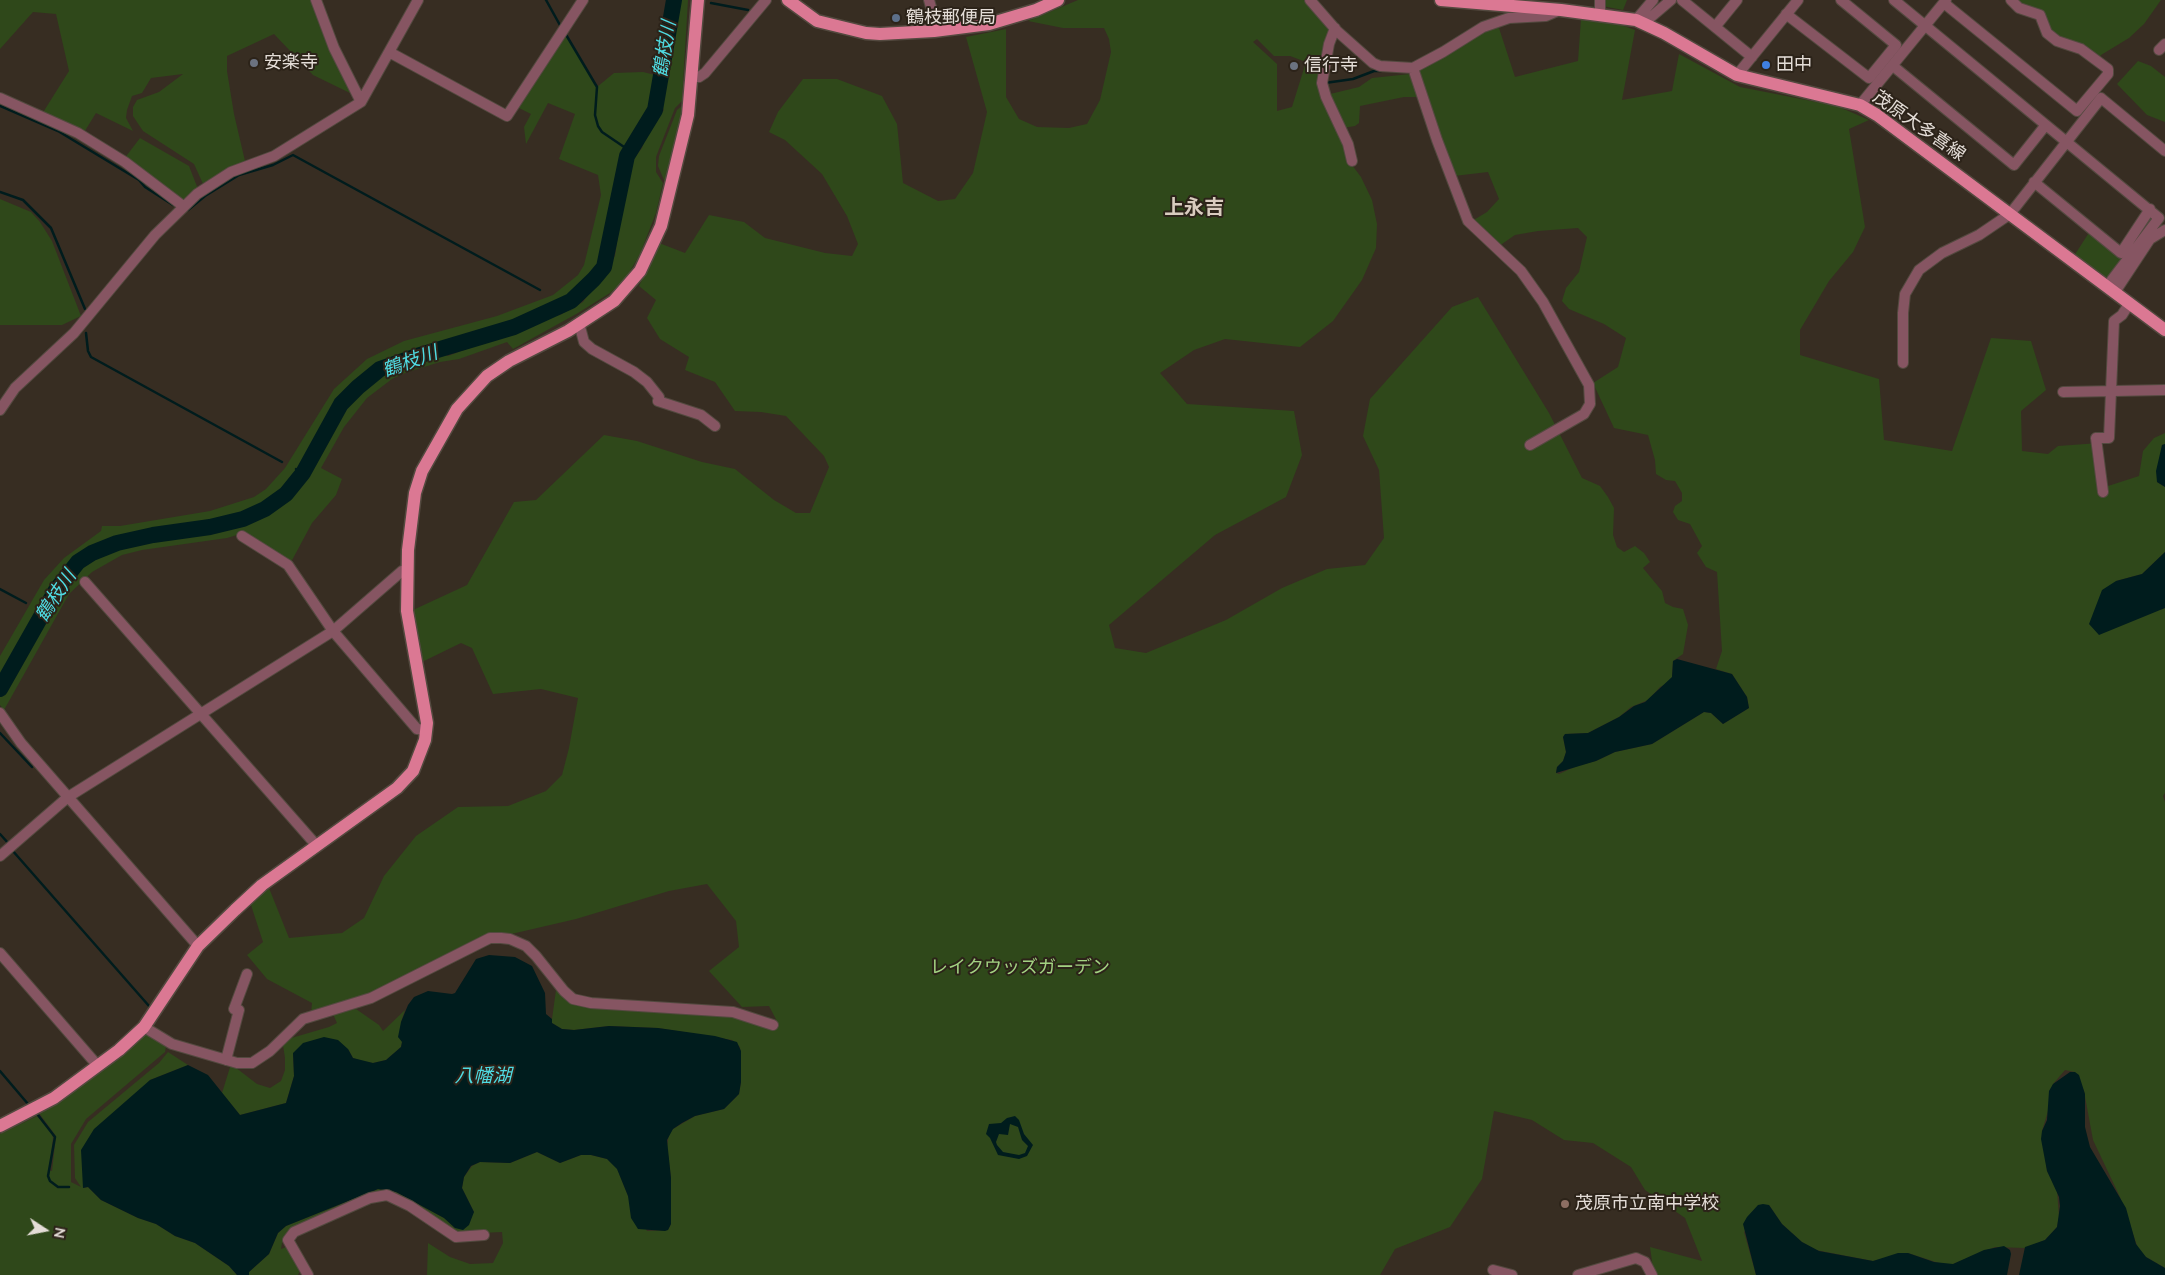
<!DOCTYPE html>
<html>
<head>
<meta charset="utf-8">
<style>
  body { margin:0 }
  #map { position:relative; width:2165px; height:1275px; overflow:hidden; background:#372d22; font-family:Mulish,sans-serif }
  canvas { display:block }
  .north { position:absolute; left:20px; top:1205px; width:50px; height:50px; -webkit-text-stroke:4px #2c2319; paint-order:stroke; rotate:101deg; font-size:14px; font-weight:700; line-height:20px; text-align:center; color:#e4ddd7 }
  .north::after { content:''; display:block; margin:auto; width:18px; height:22px; background:#e4ddd7; clip-path:polygon(50% 0,100% 100%,50% 72%,0 100%) }
</style>
</head>
<body>
<div id="map">
<canvas width="2165" height="1275"></canvas>
<div class="north">N</div>
</div>
<script>
const ctx = document.querySelector('canvas').getContext('2d');
ctx.lineJoin = 'round';
function fill(path, color) { ctx.fillStyle = color; ctx.fill(path, 'evenodd'); }
const poly = rows => new Path2D(rows.map(r => 'M' + r).join(''));
function stroke(path, color, width, dash) { ctx.strokeStyle = color; ctx.lineWidth = width; ctx.lineCap = dash ? 'butt' : 'round'; ctx.setLineDash(dash || []); ctx.stroke(path); }
function write(font, color, halo, rows, align = 'center') {
  ctx.font = font + ' Mulish,"Noto Sans JP",sans-serif'; ctx.lineWidth = 4; ctx.setLineDash([]); ctx.textBaseline = 'middle'; ctx.strokeStyle = halo; ctx.fillStyle = color; for (const [text, x, y, turn = 0] of rows) {
    ctx.save(); ctx.translate(x, y); ctx.rotate((+turn || 0) * Math.PI / 180); ctx.textAlign = isNaN(turn) ? turn : align; if (halo) ctx.strokeText(text, 0, 0); ctx.fillText(text, 0, 0); ctx.restore();
  }
}
fill(poly([
  [0,0,314,0,352,93,350,93,313,75,274,34,227,56,227,71,234,114,245,161,204,186,194,164,143,131,133,116,133,107,137,100,159,92,183,74,151,78,142,93,132,96,127,110,126,118,133,131,96,113,83,134,42,114,69,71,56,14,33,12,0,49],
  [677,0,688,0,682,101,675,108,656,157,656,172,663,183,656,213,640,254,625,280,610,293,578,313,513,349,507,342,459,359,440,362,405,373,392,379,367,398,344,427,321,468,342,479,336,495,312,523,290,564,246,537,247,532,227,538,142,550,122,555,92,572,69,594,4,710,0,705,0,694,63,585,78,569,109,550,128,544,156,538,227,529,263,514,275,506,301,481,314,460,337,414,353,394,369,381,399,364,438,352,448,356,545,320,549,317,560,315,583,302,615,256,621,215,620,207,629,165,642,148,649,128,664,110,660,105,671,44,670,42],
  [1078,0,1304,0,1332,28,1320,83,1352,165,1361,177,1372,200,1377,224,1376,248,1362,280,1333,321,1300,347,1225,339,1194,350,1160,373,1187,404,1294,411,1302,455,1286,497,1215,535,1109,625,1115,648,1146,653,1226,620,1282,588,1327,569,1365,565,1384,538,1379,470,1363,436,1370,399,1452,307,1478,297,1549,413,1582,478,1600,486,1608,497,1614,508,1613,535,1617,547,1624,552,1635,546,1644,553,1650,562,1643,568,1662,591,1665,603,1673,607,1683,609,1688,625,1683,654,1673,661,1672,677,1668,683,1660,687,1648,700,1631,707,1619,717,1588,733,1565,734,1563,737,1566,752,1563,761,1557,767,1556,773,1559,774,1579,765,1596,761,1615,752,1652,744,1704,712,1711,713,1723,724,1749,708,1747,697,1732,674,1716,669,1722,651,1717,572,1706,567,1697,553,1702,546,1690,524,1678,520,1673,512,1675,506,1682,501,1682,493,1675,481,1666,480,1656,474,1655,460,1648,435,1614,428,1593,383,1618,367,1626,338,1604,324,1569,309,1562,301,1566,288,1579,272,1587,237,1578,228,1538,231,1515,235,1499,246,1472,221,1487,212,1499,199,1488,172,1454,176,1418,74,1420,67,1469,38,1498,25,1515,77,1578,61,1581,19,1616,23,1635,30,1622,100,1672,91,1679,54,1740,87,1837,106,1869,120,1849,129,1865,227,1853,252,1829,281,1800,330,1800,355,1879,379,1884,440,1952,451,1991,338,2031,341,2046,390,2021,411,2022,451,2048,454,2058,446,2099,443,2105,487,2139,476,2143,451,2154,438,2165,433,2165,444,2162,445,2157,482,2165,487,2165,552,2142,574,2116,581,2160,610,2165,608,2165,793,2163,796,2165,802,2165,1268,2146,1257,2139,1251,2120,1197,2093,1140,2084,1091,2075,1072,2065,1070,2053,1084,2048,1111,2042,1131,2047,1171,2057,1190,2059,1217,2057,1227,2045,1240,2026,1248,1995,1247,1953,1264,1942,1264,1908,1253,1873,1261,1816,1250,1802,1242,1782,1224,1769,1205,1744,1232,1756,1275,1654,1275,1650,1247,1702,1261,1685,1218,1645,1190,1631,1167,1593,1143,1564,1140,1532,1120,1494,1111,1482,1179,1450,1227,1395,1249,1380,1275,427,1275,428,1243,450,1257,470,1264,493,1263,503,1243,502,1232,457,1234,388,1193,294,1229,282,1243,281,1249,289,1246,301,1269,298,1275,249,1275,249,1272,269,1254,278,1233,286,1226,378,1189,396,1192,444,1218,455,1228,474,1212,462,1188,464,1177,472,1166,480,1162,510,1163,537,1152,560,1163,581,1155,591,1155,607,1159,617,1168,628,1196,647,1231,668,1230,671,1224,671,1178,667,1147,669,1134,673,1129,695,1116,724,1109,739,1094,741,1082,740,1047,732,1040,658,1028,609,1026,574,1030,562,1029,552,1023,552,1019,556,990,571,1002,736,1016,748,1021,778,1023,769,1006,742,1007,709,971,739,947,736,921,707,884,669,891,576,919,507,935,360,998,311,1013,312,1003,267,979,247,955,263,942,250,902,269,888,289,938,342,933,364,918,384,876,416,836,458,807,508,806,546,791,562,775,569,748,578,698,541,689,493,694,472,648,461,643,422,662,413,610,467,585,514,502,536,500,604,435,637,441,702,462,735,469,774,500,796,513,810,513,829,467,824,456,786,416,761,412,735,411,715,382,685,370,689,357,660,339,647,318,656,300,639,286,659,243,685,253,709,215,744,222,765,238,825,253,852,256,858,244,847,216,822,174,785,140,769,132,778,112,803,79,837,79,882,96,897,124,903,183,938,201,955,199,973,173,987,112,966,37,1006,29,1006,97,1019,119,1037,127,1069,128,1087,124,1100,100,1111,52,1109,39,1104,28,1063,28,1028,21],
  [1257,39,1274,56,1290,56,1306,62,1292,107,1277,111,1277,64,1253,42],
  [1601,0,1627,0,1623,10,1602,6],
  [2014,0,2161,0,2144,24,2129,38,2101,55,2099,58,2059,41,2049,31,2046,21,2021,7],
  [565,33,597,87,614,73,643,72,659,76,653,109,624,157,618,173,614,212,602,266,593,278,564,302,539,314,409,355,381,368,350,392,338,407,299,474,286,490,267,505,236,520,117,541,95,551,73,567,55,589,0,683,0,656,44,580,64,558,101,531,102,526,120,526,210,511,254,497,266,489,285,468,334,389,367,359,404,341,497,316,553,295,578,275,584,265,601,195,598,175,559,159,575,114,548,103,526,144,524,127,531,114,517,107],
  [2138,61,2151,66,2165,77,2165,122,2147,115,2117,84],
  [1410,74,1414,77,1420,97,1404,97,1360,106,1359,123,1355,126,1343,128,1326,95,1359,87,1372,78],
  [684,104,668,180,664,180,658,166,659,156,677,110],
  [140,138,189,166,198,189,182,201,124,159],
  [0,199,31,212,40,222,52,241,81,316,62,325,0,325],
  [2090,231,2123,258,2110,276,2103,278,2074,256],
  [356,1009,379,1025,383,1031,405,1010,401,1022,402,1042,401,1047,386,1060,373,1063,364,1062,353,1058,348,1049,293,1053,294,1076,286,1103,240,1115,222,1093,231,1064,257,1084,270,1088,281,1081,285,1070,285,1058,283,1045,288,1039,329,1027,337,1023,333,1014],
  [145,1034,164,1042,166,1046,165,1052,86,1119,71,1144,71,1182,81,1187,75,1178,74,1145,88,1122,159,1063,168,1052,188,1065,150,1080,83,1188,88,1187,101,1200,138,1218,156,1224,175,1236,195,1243,229,1266,237,1275,0,1275,0,1134,37,1116,52,1134,53,1138,49,1170,52,1171,56,1136,39,1113,79,1087]
]), '#2f481a');
fill(poly([
  [2165,444,2165,487,2157,482,2156,471,2162,445],
  [2165,552,2165,608,2099,635,2089,624,2102,590,2116,581,2142,574],
  [1677,659,1732,674,1747,697,1749,708,1723,724,1711,713,1704,712,1652,744,1615,752,1596,761,1556,773,1557,767,1563,761,1566,752,1563,737,1565,734,1588,733,1619,717,1634,706,1645,702,1672,677,1673,661],
  [489,955,515,957,532,966,545,993,546,1014,552,1019,552,1023,562,1029,574,1030,609,1026,658,1028,715,1036,737,1042,741,1051,741,1082,739,1094,724,1109,695,1116,682,1123,673,1129,667,1140,671,1178,671,1224,668,1230,665,1231,638,1229,631,1218,628,1196,617,1169,607,1159,591,1155,581,1155,560,1163,537,1152,510,1163,480,1162,471,1166,464,1177,462,1188,474,1212,469,1225,463,1230,455,1228,444,1218,396,1192,378,1189,286,1226,278,1233,269,1254,249,1272,249,1275,237,1275,229,1266,195,1243,175,1236,156,1224,138,1218,101,1200,88,1187,83,1188,81,1150,94,1129,150,1080,188,1065,208,1075,240,1115,286,1103,294,1076,293,1053,303,1043,324,1037,338,1040,348,1049,353,1058,373,1063,386,1060,401,1047,402,1042,398,1037,401,1022,408,1005,414,997,428,991,452,994,455,993,476,959],
  [2070,1072,2075,1072,2079,1075,2085,1094,2085,1127,2090,1147,2126,1208,2136,1244,2146,1257,2165,1268,2165,1275,2019,1275,2025,1247,2045,1240,2057,1227,2060,1206,2059,1197,2047,1171,2041,1139,2042,1131,2047,1120,2049,1091,2053,1084],
  [1015,1116,1019,1120,1024,1134,1033,1145,1027,1156,1019,1159,998,1155,990,1138,986,1134,989,1124,1001,1123,1007,1118],
  [1010,1124,1018,1127,1022,1140,1028,1146,1025,1153,1019,1155,1003,1152,997,1145,996,1142,999,1134,1008,1135],
  [1763,1204,1769,1205,1782,1224,1802,1242,1819,1251,1873,1261,1898,1253,1908,1253,1934,1262,1953,1264,1984,1250,2004,1246,2010,1250,2011,1254,2007,1275,1756,1275,1743,1224,1747,1217,1758,1205]
]), '#001c1d');
stroke(poly([
  [546,0,561,27],
  [711,3,748,10],
  [565,33,597,87,595,115,598,126,602,132,630,151],
  [1325,83,1353,79,1374,71,1381,71],
  [0,106,58,131,139,180,145,187,173,205],
  [0,192,23,200,51,228,85,309],
  [188,210,205,196,239,175,273,165,293,155,540,290],
  [86,333,88,351,91,357,282,462],
  [296,469,303,473],
  [0,589,26,603],
  [38,609,43,613],
  [0,733,32,767],
  [0,834,9,844],
  [12,850,149,1006],
  [0,1071,28,1104],
  [38,1115,55,1137,48,1176,50,1181,58,1187,69,1187]
]), '#001c1d', 2.5);
stroke(poly([
  [0,689,56,590,78,562,92,553,117,543,153,535,210,527,243,519,265,509,286,494,303,473,341,404,358,387,380,369,417,356,514,327,571,301,594,279,604,267,627,156,655,110,674,0]
]), '#001c1d', 16);
const minor = poly([
  [316,0,334,48,361,102],
  [929,0,933,14,934,31],
  [1310,0,1337,31,1373,63,1380,66,1413,68,1443,52,1483,27,1509,18,1546,16,1560,10],
  [1600,0,1600,14],
  [1682,0,1752,57],
  [1894,0,2159,218,2108,285],
  [1944,3,2077,111,2108,74,2108,69,2081,49,2057,41,2047,33,2040,15,2019,8,2011,0],
  [1786,14,1869,78,1896,45,1841,0],
  [1636,20,1653,0],
  [1644,23,1671,0],
  [1715,27,1737,0],
  [1335,28,1329,44,1322,83,1326,97,1348,144,1352,161],
  [2159,50,2165,44],
  [389,52,507,116,583,0],
  [1893,66,2014,165,2045,126],
  [1413,68,1437,140,1468,221,1521,271,1543,302,1589,385,1590,404,1584,414,1530,445],
  [1737,75,1798,0],
  [692,77,699,77,705,73,766,0],
  [0,98,78,133,125,162,183,206],
  [1860,105,1946,0],
  [2034,182,2121,253,2150,209],
  [2115,292,2150,239,2165,230],
  [579,323,584,342,592,349,634,372,647,382,659,397,658,401,701,415,715,426],
  [1903,363,1903,313,1905,294,1919,270,1942,253,1979,235,2010,214,2101,98,2165,151],
  [2063,392,2165,390],
  [0,410,15,388,74,333,155,235,197,194,231,172,274,156,361,102,418,0],
  [2103,492,2096,438,2109,438,2114,321,2122,315,2129,304],
  [242,536,288,565,333,631,417,729,426,730],
  [85,582,317,846],
  [0,713,21,743,198,946],
  [0,856,68,797,333,631,402,571,408,571],
  [0,953,98,1066],
  [144,1027,172,1044,237,1063,252,1063,270,1051,303,1019,371,998,490,938,501,938,510,939,526,946,536,956,564,991,573,999,591,1003,733,1012,773,1025],
  [226,1060,239,1010,234,1009,247,974],
  [1493,1270,1512,1275],
  [308,1275,288,1240,294,1232,370,1198,387,1195,410,1206,456,1237,484,1235],
  [1578,1275,1636,1258,1645,1262,1652,1275]
]);
const major = poly([
  [788,0,817,21,866,33,880,34,934,31,989,24,1036,10,1058,0],
  [1441,0,1561,10,1636,20,1664,33,1737,75,1860,105,1877,115,2165,330],
  [0,1126,54,1098,119,1050,144,1027,198,946,235,910,262,885,397,788,413,771,425,740,427,723,407,611,408,550,415,493,422,471,457,409,487,376,509,361,568,331,614,301,640,271,661,226,688,115,698,0]
]);
stroke(minor, '#53493f', 12);
stroke(major, '#53493f', 15);
stroke(minor, '#865562', 10);
stroke(major, '#db7893', 12);
for (const [x, y, r, color] of [
  [896,18,5,"#5c6f8a"],
  [254,63,5,"#6b7280"],
  [1766,65,5,"#3f7fe0"],
  [1294,66,5,"#6b7280"],
  [1565,1204,5,"#8d6e63"]
]) { const dot = new Path2D(); dot.arc(x, y, r, 0, 2 * Math.PI); ctx.fillStyle = color; ctx.fill(dot); stroke(dot, '#2c2319', 2); }
write('18px', '#e4ddd7', '#2c2319', [
  ["鶴枝郵便局",906,18],
  ["安楽寺",264,63],
  ["田中",1776,65],
  ["信行寺",1304,66],
  ["茂原市立南中学校",1575,1204]
], 'left');
write('18px', '#e4ddd7', '#2c2319', [
  ["茂原大多喜線",1919,126,35]
]);
write('18px', '#a3d282', '#2c2319', [
  ["レイクウッズガーデン",1020,968]
]);
write('italic 19px', '#4fdbe2', '#2c2319', [
  ["鶴枝川",665,49,-81],
  ["鶴枝川",410,362,-20],
  ["鶴枝川",56,596,-57],
  ["八幡湖",483,1076]
]);
write('bold 20px', '#d9ccbf', '#2c2319', [
  ["上永吉",1194,208]
]);
</script>
</body>
</html>
